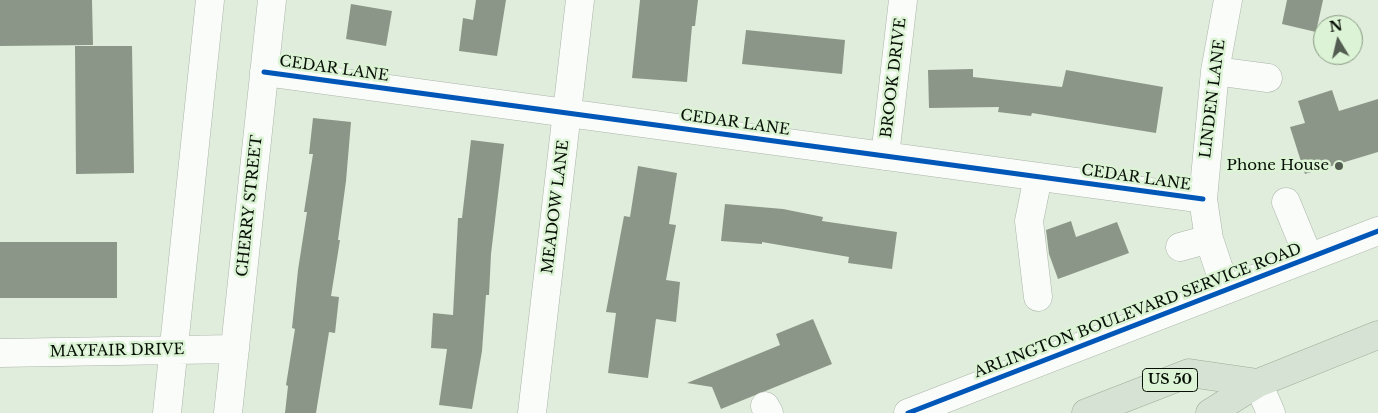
<!DOCTYPE html>
<html>
<head>
<meta charset="utf-8">
<style>
  body { margin:0 }
  #map { position:relative; width:1378px; height:413px; overflow:hidden; background:#e0eddc; font-family:"Libre Baskerville",serif }
  canvas { display:block }
  .north { position:absolute; left:1313px; top:15px; width:50px; height:50px; box-sizing:border-box; background:#dcf4d5; border:1px solid #879882; border-radius:50%; rotate:351deg; font-size:14px; font-weight:700; line-height:20px; text-align:center; color:#070f06 }
  .north::after { content:''; display:block; margin:auto; width:18px; height:22px; background:#535d51; clip-path:polygon(50% 0,100% 100%,50% 72%,0 100%) }
</style>
</head>
<body>
<div id="map">
<canvas width="1378" height="413"></canvas>
<div class="north">N</div>
</div>
<script>
const ctx = document.querySelector('canvas').getContext('2d');
ctx.lineJoin = 'round';
function fill(path, color) { ctx.fillStyle = color; ctx.fill(path, 'evenodd'); }
const poly = rows => new Path2D(rows.map(r => 'M' + r).join(''));
function stroke(path, color, width, dash) { ctx.strokeStyle = color; ctx.lineWidth = width; ctx.lineCap = dash ? 'butt' : 'round'; ctx.setLineDash(dash || []); ctx.stroke(path); }
function write(font, color, halo, rows, align = 'center') {
  ctx.font = font + ' "Libre Baskerville",serif'; ctx.lineWidth = 5; ctx.setLineDash([]); ctx.textBaseline = 'middle'; ctx.strokeStyle = halo; ctx.fillStyle = color; for (const [text, x, y, turn = 0] of rows) {
    ctx.save(); ctx.translate(x, y); ctx.rotate((+turn || 0) * Math.PI / 180); ctx.textAlign = isNaN(turn) ? turn : align; if (halo) ctx.strokeText(text, 0, 0); ctx.fillText(text, 0, 0); ctx.restore();
  }
}
fill(poly([
  [0,0,92,0,93,45,0,46],
  [476,0,506,0,497,56,459,51,463,18,473,20],
  [640,0,698,0,695,26,692,26,687,82,632,78],
  [1287,0,1323,0,1316,32,1282,24],
  [351,4,392,11,386,46,346,39],
  [746,30,845,40,842,74,742,64],
  [75,46,132,46,134,173,76,174],
  [973,69,973,77,1062,87,1066,70,1163,87,1156,133,1032,113,1031,116,998,112,999,107,929,108,928,70],
  [1332,90,1339,111,1378,99,1378,152,1305,174,1290,127,1305,123,1298,101],
  [313,118,351,122,346,181,338,240,340,240,331,296,339,297,335,333,329,332,316,413,285,413,288,386,286,385,295,329,292,328,298,270,307,212,304,212,313,154,309,154],
  [471,140,504,144,491,254,489,295,486,295,482,351,472,409,439,405,447,349,431,348,433,313,453,315,458,218,462,218],
  [638,166,677,173,669,224,676,225,666,280,680,282,676,322,656,319,648,378,608,373,616,313,606,312,624,216,630,217],
  [725,204,783,209,823,217,822,221,897,232,892,269,848,263,849,257,762,242,762,244,721,241],
  [1071,221,1076,237,1117,222,1129,253,1058,279,1049,254,1046,230],
  [0,242,117,242,117,298,0,298],
  [813,319,832,364,721,409,712,387,687,383,780,345,776,334]
]), '#8c9688');
const minor = poly([
  [1215,71,1268,78],
  [264,72,1203,199],
  [885,156,903,0],
  [1038,177,1029,221,1038,297],
  [1286,202,1309,258],
  [1180,247,1209,239],
  [1226,290,1209,239,1203,199,1215,71,1228,0],
  [0,353,235,349],
  [1258,383,1271,413],
  [765,406,769,413],
  [167,413,210,0],
  [228,413,272,0],
  [532,413,580,0],
  [908,413,1378,231]
]);
const highway = poly([
  [1086,413,1189,373,1258,383],
  [1210,413,1258,383,1378,335]
]);
stroke(minor, '#abb5a8', 29);
stroke(highway, '#9bac96', 29);
stroke(minor, '#fafcfa', 28);
stroke(highway, '#d6e2d3', 28);
stroke(poly([
  [264,72,1203,199],
  [908,413,1378,231]
]), '#0057b8', 5);
for (const [x, y, r, color] of [
  [1339,166,5,"#535d51"]
]) { const dot = new Path2D(); dot.arc(x, y, r, 0, 2 * Math.PI); ctx.fillStyle = color; ctx.fill(dot); stroke(dot, '#dcf4d5', 2); }
for (const [x, y, w] of [
  [1170,380,55]
]) { const box = new Path2D(); box.roundRect(x - w / 2, y - 11.5, w, 23, 4); ctx.fillStyle = '#dcf4d5'; ctx.fill(box); stroke(box, '#070f06', 1); }
write('bold 14px', '#070f06', null, [
  ["US 50",1170,380]
]);
write('15px', '#070f06', '#dcf4d5', [
  ["CEDAR LANE",334,69,8],
  ["BROOK DRIVE",894,78,-83],
  ["LINDEN LANE",1213,99,-83],
  ["CEDAR LANE",735,123,8],
  ["CEDAR LANE",1136,178,8],
  ["CHERRY STREET",250,206,-84],
  ["MEADOW LANE",556,207,-83],
  ["ARLINGTON BOULEVARD SERVICE ROAD",1138,311,-21],
  ["MAYFAIR DRIVE",117,351,-1]
]);
write('15px', '#070f06', '#dcf4d5', [
  ["Phone House",1329,166]
], 'right');
</script>
</body>
</html>
